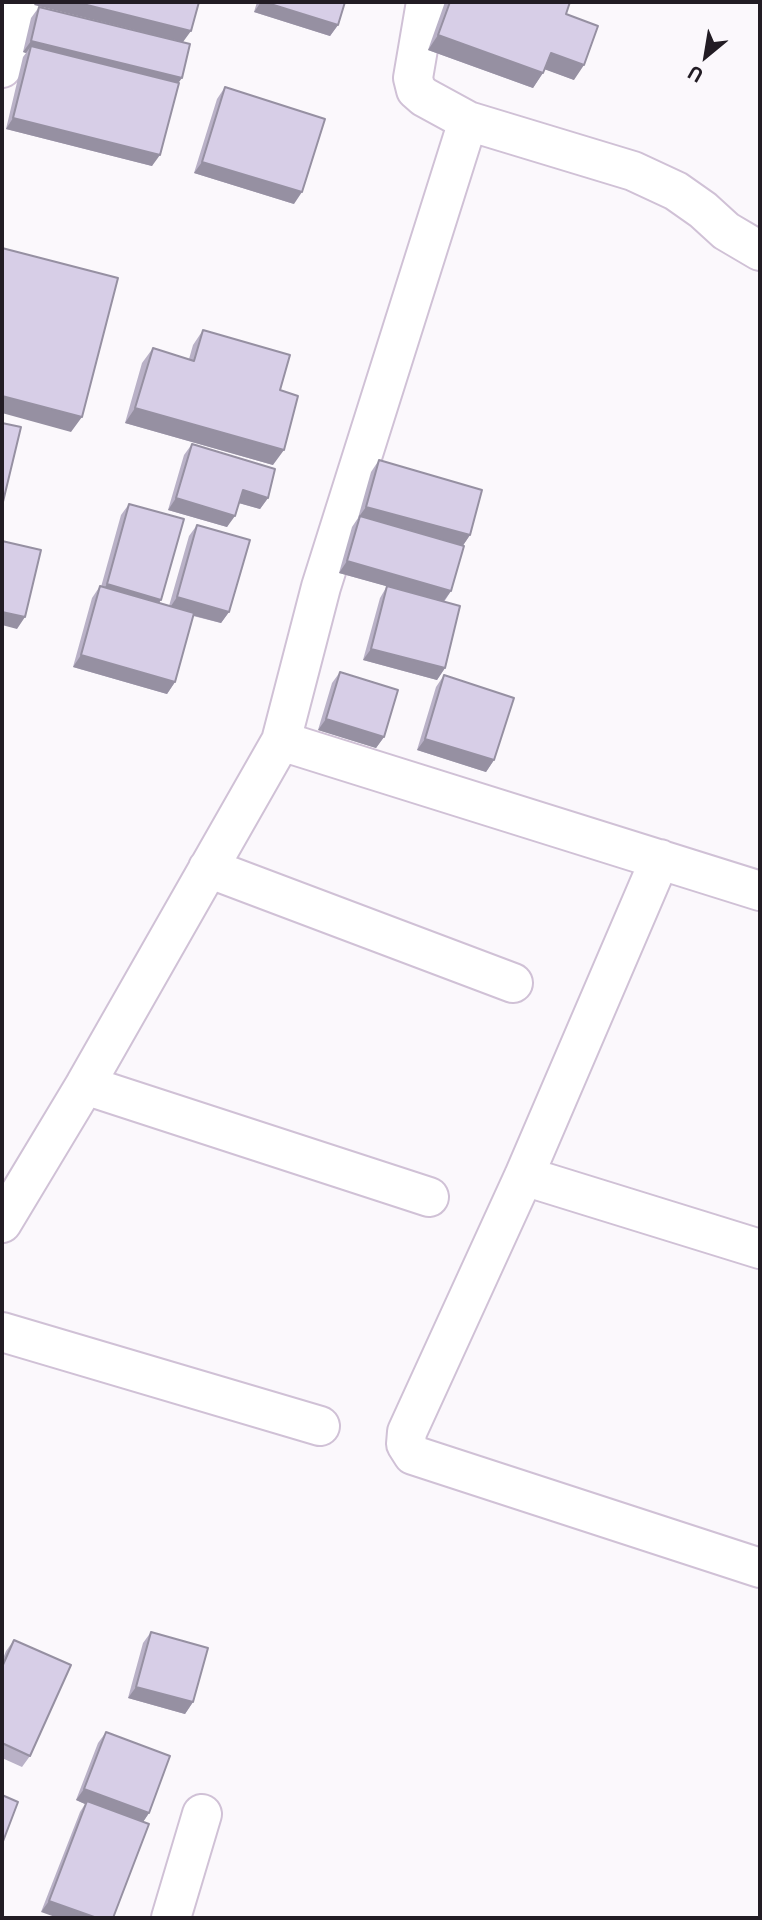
<!DOCTYPE html>
<html>
<head>
<meta charset="utf-8">
<style>
  body { margin:0 }
  #map { position:relative; width:762px; height:1920px; overflow:hidden; background:#fbf8fc; font-family:"Public Sans",sans-serif }
  canvas { display:block }
  .frame { position:absolute; inset:0; border:4px solid #221c24; pointer-events:none }
  .north { position:absolute; left:671px; top:21px; width:70px; height:70px; -webkit-text-stroke:5px #fbf8fc; paint-order:stroke; rotate:210deg; font-size:19px; font-weight:700; line-height:28px; text-align:center; color:#221c24 }
  .north::after { content:''; display:block; margin:auto; width:24px; height:32px; background:#221c24; clip-path:polygon(50% 0,100% 100%,50% 72%,0 100%) }
</style>
</head>
<body>
<div id="map">
<canvas width="762" height="1920"></canvas>
<div class="frame"></div>
<div class="north">U</div>
</div>
<script>
const ctx = document.querySelector('canvas').getContext('2d');
ctx.lineJoin = 'round';
const poly = rows => new Path2D(rows.map(r => 'M' + r).join(''));
function stroke(path, color, width, dash) { ctx.strokeStyle = color; ctx.lineWidth = width; ctx.lineCap = dash ? 'butt' : 'round'; ctx.setLineDash(dash || []); ctx.stroke(path); }
function fill(path, color) { ctx.fillStyle = color; ctx.fill(path, 'evenodd'); }
const street = poly([
  [426,2,413,78,416,90,424,97,468,121,633,171,676,191,703,210,726,231,760,251],
  [2,68,22,2],
  [281,741,760,891],
  [660,859,524,1176,407,1432,406,1444,413,1455,760,1568],
  [208,868,513,983],
  [85,1085,429,1197],
  [524,1176,760,1249],
  [2,1223,85,1085,281,741,321,587,468,121],
  [2,1332,320,1426],
  [171,1918,202,1814]
]);
stroke(street, '#d0c1d6', 42);
stroke(street, '#fff', 38);
fill(poly([
  [257,2,345,2,338,25,330,36,254,12],
  [445,2,570,2,566,14,574,80,545,69,533,88,428,50],
  [39,7,178,83,152,166,6,129,23,57,26,53,23,52,31,18],
  [225,87,294,204,194,173,217,99],
  [203,330,280,390,273,465,125,423,142,363,153,348,189,359,193,345],
  [192,444,268,498,260,509,239,503,227,527,168,510,184,455],
  [379,460,470,535,463,545,451,591,444,602,445,668,437,680,363,660,380,598,387,586,390,587,339,573,352,527,358,518,371,472],
  [129,504,161,600,158,603,169,606,189,536,197,525,229,612,221,623,193,616,175,682,167,694,73,667,92,598,100,586,101,587,121,515],
  [340,672,384,737,376,748,318,730,332,683],
  [444,675,494,760,486,772,417,750,436,687],
  [151,1632,193,1702,185,1714,128,1698,143,1643],
  [14,1640,30,1756,22,1767,2,1758,2,1661,6,1651],
  [106,1732,149,1813,143,1822,41,1912,80,1812,85,1804,76,1800,98,1743]
]), '#b9b1c7');
fill(poly([
  [36,2,75,2,191,31,183,42,34,5],
  [261,2,264,2,338,25,330,36,254,12],
  [438,35,543,73,533,88,428,50],
  [31,41,182,78,174,89,31,46,26,53,23,52],
  [551,53,584,65,574,80,541,68],
  [13,118,160,155,152,166,6,129],
  [202,162,302,192,294,204,194,173],
  [2,396,82,417,71,432,2,413],
  [135,408,284,450,273,465,125,423],
  [243,490,268,498,260,509,235,502],
  [176,498,235,516,227,527,168,510],
  [366,507,470,535,462,547,360,516,358,518],
  [347,561,451,591,443,602,339,573],
  [107,584,161,600,153,611,99,596],
  [177,597,229,612,221,623,169,609],
  [2,612,25,617,17,629,2,625],
  [371,649,445,668,437,680,363,660],
  [81,655,175,682,167,694,73,667],
  [326,719,384,737,376,748,318,730],
  [425,739,494,760,486,772,417,750],
  [136,1687,193,1702,185,1714,128,1698],
  [84,1789,149,1813,141,1825,87,1801,85,1804,76,1800],
  [49,1901,97,1918,58,1918,41,1912]
]), '#9690a2');
const building = poly([
  [75,2,199,2,191,31,75,2],
  [264,2,345,2,338,25,264,2],
  [450,2,570,2,566,14,598,26,584,65,551,53,543,73,438,35,450,2],
  [39,7,190,44,182,78,31,41,39,7],
  [31,46,179,83,160,155,13,118,31,46],
  [225,87,325,119,302,192,202,162,225,87],
  [2,248,118,278,82,417,2,396,2,248],
  [203,330,290,355,280,390,298,396,284,450,135,408,153,348,194,361,203,330],
  [2,423,21,427,2,506,2,423],
  [192,444,275,469,268,498,243,490,235,516,176,498,192,444],
  [379,460,482,490,470,535,366,507,379,460],
  [129,504,184,519,161,600,107,584,129,504],
  [360,516,464,546,451,591,347,561,360,516],
  [197,525,250,540,229,612,177,597,197,525],
  [2,541,41,550,25,617,2,612,2,541],
  [100,586,194,613,175,682,81,655,100,586],
  [387,586,460,606,445,668,371,649,387,586],
  [340,672,398,690,384,737,326,719,340,672],
  [444,675,514,698,494,760,425,739,444,675],
  [151,1632,208,1648,193,1702,136,1687,151,1632],
  [14,1640,71,1665,30,1756,2,1743,2,1667,14,1640],
  [106,1732,170,1756,149,1813,84,1789,106,1732],
  [2,1795,18,1802,2,1844,2,1795],
  [87,1801,149,1824,113,1918,97,1918,49,1901,87,1801]
]);
fill(building, '#d7cee7');
stroke(building, '#9690a2', 2);
</script>
</body>
</html>
